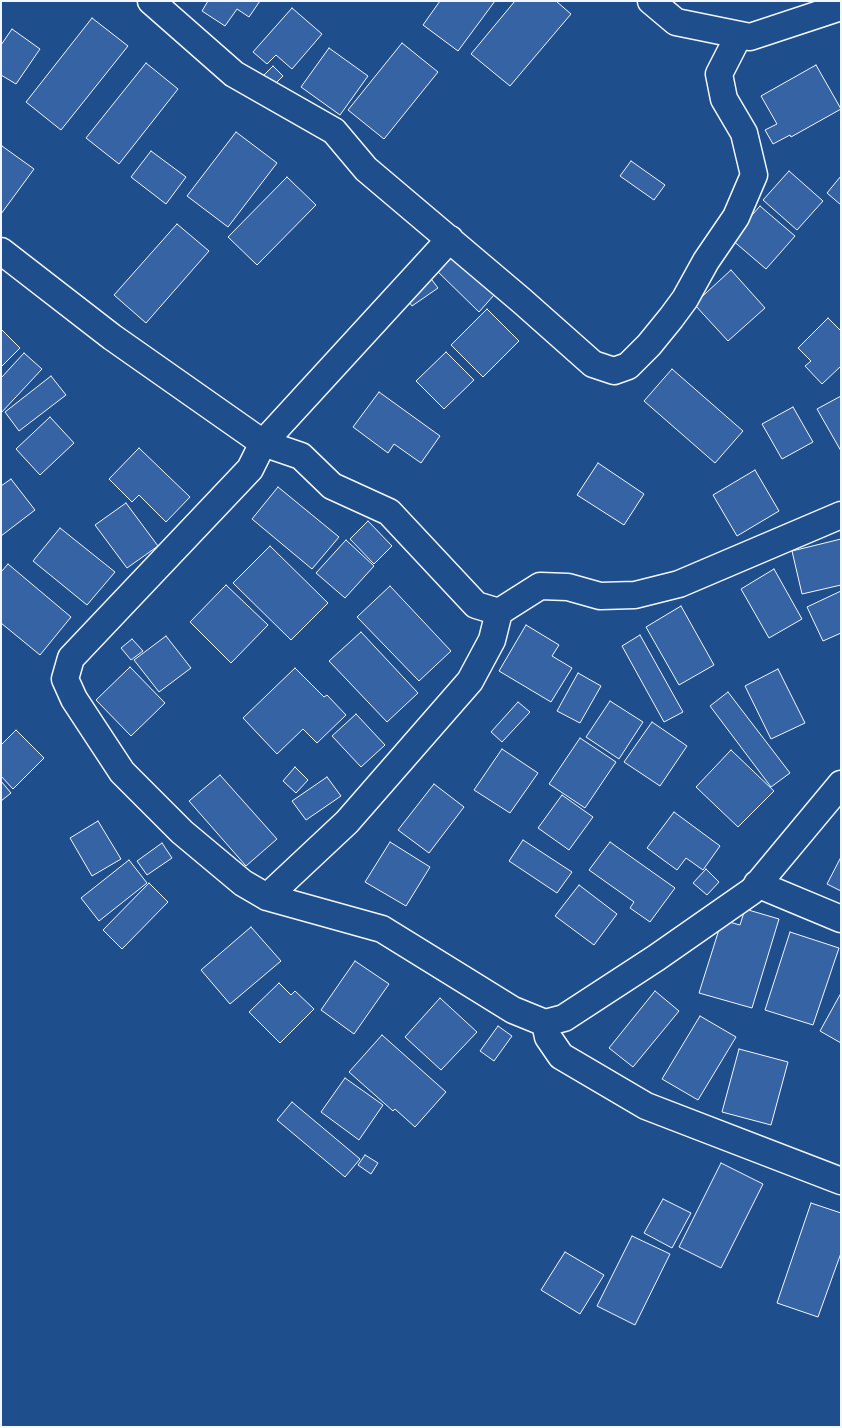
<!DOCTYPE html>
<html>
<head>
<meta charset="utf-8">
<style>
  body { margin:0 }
  #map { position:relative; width:842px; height:1428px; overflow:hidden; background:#1f4e8c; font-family:Mulish,sans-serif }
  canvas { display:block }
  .frame { position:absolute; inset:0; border:2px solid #f2f6ff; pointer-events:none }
</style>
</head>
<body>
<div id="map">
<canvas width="842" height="1428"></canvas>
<div class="frame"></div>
</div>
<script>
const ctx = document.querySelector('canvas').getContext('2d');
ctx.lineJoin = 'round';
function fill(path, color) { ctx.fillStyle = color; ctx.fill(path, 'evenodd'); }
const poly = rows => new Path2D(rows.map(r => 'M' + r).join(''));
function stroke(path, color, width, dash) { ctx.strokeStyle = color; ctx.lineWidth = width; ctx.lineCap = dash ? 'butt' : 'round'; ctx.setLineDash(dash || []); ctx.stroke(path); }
const building = poly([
  [208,1,260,1,249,17,237,9,225,26,202,11,208,1],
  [440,1,495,1,458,51,423,25,440,1],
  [515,1,556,1,571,14,510,86,471,54,515,1],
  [292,8,322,34,292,69,276,55,267,64,253,52,292,8],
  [92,18,128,46,61,130,26,102,92,18],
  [12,29,40,49,16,84,1,75,1,45,12,29],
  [402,43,438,72,384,139,348,110,402,43],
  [329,48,368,76,340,115,301,87,329,48],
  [146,63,178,89,119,164,86,138,146,63],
  [816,65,841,109,791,137,790,135,773,144,765,130,777,124,761,96,816,65],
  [273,66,283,76,272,87,262,77,273,66],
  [236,132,277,163,228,227,187,196,236,132],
  [2,146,34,169,1,214,1,146,2,146],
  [151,151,186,177,166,204,131,177,151,151],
  [631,161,665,185,654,200,620,176,631,161],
  [789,171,823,201,797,230,763,200,789,171],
  [841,176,841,205,827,193,841,176],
  [287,177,316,205,257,265,228,237,287,177],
  [760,206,795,236,766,269,731,239,760,206],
  [177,224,209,251,146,323,114,295,177,224],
  [449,251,494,295,479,312,433,267,449,251],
  [731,270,765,308,728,341,694,304,731,270],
  [429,276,438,288,412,306,403,294,429,276],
  [487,309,519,341,483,377,451,345,487,309],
  [828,318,841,331,841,366,822,384,805,366,811,361,798,348,828,318],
  [1,329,20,348,1,367,1,329],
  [446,352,474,380,444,409,416,381,446,352],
  [24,353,42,369,1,413,1,378,24,353],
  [672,369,743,431,715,463,644,401,672,369],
  [51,376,66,395,19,431,5,412,51,376],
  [379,392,440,436,421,463,394,444,388,453,353,427,379,392],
  [841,396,841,451,817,409,841,396],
  [793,407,813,442,782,459,762,424,793,407],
  [50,417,74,443,40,475,16,449,50,417],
  [139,448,190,497,166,522,139,495,132,502,109,479,139,448],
  [598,463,644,494,624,525,577,495,598,463],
  [755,470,779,511,737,536,713,495,755,470],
  [11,479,35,510,1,536,1,486,11,479],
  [278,487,339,537,312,569,252,519,278,487],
  [126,503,158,546,127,568,95,525,126,503],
  [368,521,392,546,374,564,350,539,368,521],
  [60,528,115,572,87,605,33,561,60,528],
  [841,539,841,585,802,594,792,551,841,539],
  [346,540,374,566,345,598,316,573,346,540],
  [270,546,328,603,291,640,233,583,270,546],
  [8,564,71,617,40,655,1,623,1,572,8,564],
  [774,569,802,619,769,638,741,589,774,569],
  [226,585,268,625,231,663,190,622,226,585],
  [390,586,451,651,419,681,357,617,390,586],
  [841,591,841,633,823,641,807,607,841,591],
  [681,606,714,665,679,685,646,627,681,606],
  [526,625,559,645,552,656,572,668,551,702,499,671,526,625],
  [361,632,418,693,387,722,329,661,361,632],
  [640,635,683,712,664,722,622,646,640,635],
  [166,636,191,668,159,692,134,660,166,636],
  [132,639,143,651,131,660,121,648,132,639],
  [130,667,165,703,131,736,96,700,130,667],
  [295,668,324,697,327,695,346,715,317,743,303,729,277,754,243,718,295,668],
  [778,669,805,723,771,739,745,686,778,669],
  [578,673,601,686,580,723,557,711,578,673],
  [728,692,790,773,771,787,710,706,728,692],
  [610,701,643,722,619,759,586,737,610,701],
  [518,702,530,712,502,742,491,732,518,702],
  [356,714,385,745,361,767,332,736,356,714],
  [652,722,687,746,660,786,624,762,652,722],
  [16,730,44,758,13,789,1,776,1,745,16,730],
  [580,738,616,762,585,808,549,784,580,738],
  [502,749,538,773,510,813,474,790,502,749],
  [731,750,774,791,738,827,696,787,731,750],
  [295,767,308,780,296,793,283,781,295,767],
  [220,775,277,839,246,866,189,801,220,775],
  [327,777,341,796,306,820,292,801,327,777],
  [1,781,11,793,1,801,1,781],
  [434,784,464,807,429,853,398,830,434,784],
  [562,795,593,817,569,850,538,828,562,795],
  [674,812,720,846,703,870,686,858,677,870,647,848,674,812],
  [98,821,121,859,92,876,70,838,98,821],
  [523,840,572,872,557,893,509,861,523,840],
  [390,842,430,867,406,906,365,882,390,842],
  [610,842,675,888,650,922,630,908,634,902,589,870,610,842],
  [162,843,172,858,147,875,137,861,162,843],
  [841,857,841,891,827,884,841,857],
  [129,860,147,883,99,921,81,898,129,860],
  [706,869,719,882,707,895,693,883,706,869],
  [149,883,168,902,122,949,103,930,149,883],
  [579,885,617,914,594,945,555,916,579,885],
  [745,909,779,919,752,1008,699,993,722,920,740,925,745,909],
  [251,927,281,961,230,1004,201,970,251,927],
  [790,932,839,948,813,1025,765,1010,790,932],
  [355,961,389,984,354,1034,321,1010,355,961],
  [279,983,291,995,295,991,314,1009,280,1043,249,1012,279,983],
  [655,991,679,1011,633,1067,609,1048,655,991],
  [841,993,841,1043,820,1031,841,993],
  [440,998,477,1032,441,1070,405,1037,440,998],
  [700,1016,736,1037,698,1100,662,1079,700,1016],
  [498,1026,512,1036,494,1061,480,1051,498,1026],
  [382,1035,446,1092,415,1127,395,1109,393,1111,349,1072,382,1035],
  [739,1049,788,1062,771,1125,722,1112,739,1049],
  [345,1078,383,1105,359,1140,321,1112,345,1078],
  [292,1102,360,1159,345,1177,277,1120,292,1102],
  [365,1155,378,1163,371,1174,358,1165,365,1155],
  [721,1163,763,1184,721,1268,679,1247,721,1163],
  [663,1199,691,1213,672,1248,644,1233,663,1199],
  [811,1203,841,1213,841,1253,818,1317,777,1303,811,1203],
  [632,1236,670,1254,635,1325,597,1306,632,1236],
  [565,1252,604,1275,580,1314,541,1290,565,1252]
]);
fill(building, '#3563a3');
stroke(building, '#f2f6ff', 1);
const minor = poly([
  [151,1,234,74,334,131,366,169,522,301,593,364,614,371,628,366,649,345,671,318,685,299,706,261,736,217,754,175,744,133,724,99,719,74,739,35],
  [651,1,676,22,750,37,841,7],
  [450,239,263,443,250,469,71,658,65,679,74,699,122,772,182,832,243,883,267,897,382,929,513,1010,545,1023,564,1018,656,958,752,891,841,784],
  [1,251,112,337,263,443,301,456,332,486,389,512,476,605,499,612,540,586,568,587,600,596,635,595,679,584,841,515],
  [757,884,841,919],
  [267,897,347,822,470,681,492,640,499,612],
  [545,1023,548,1037,561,1056,646,1106,841,1181]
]);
stroke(minor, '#f2f6ff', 29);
stroke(minor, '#1f4e8c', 26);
</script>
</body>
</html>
